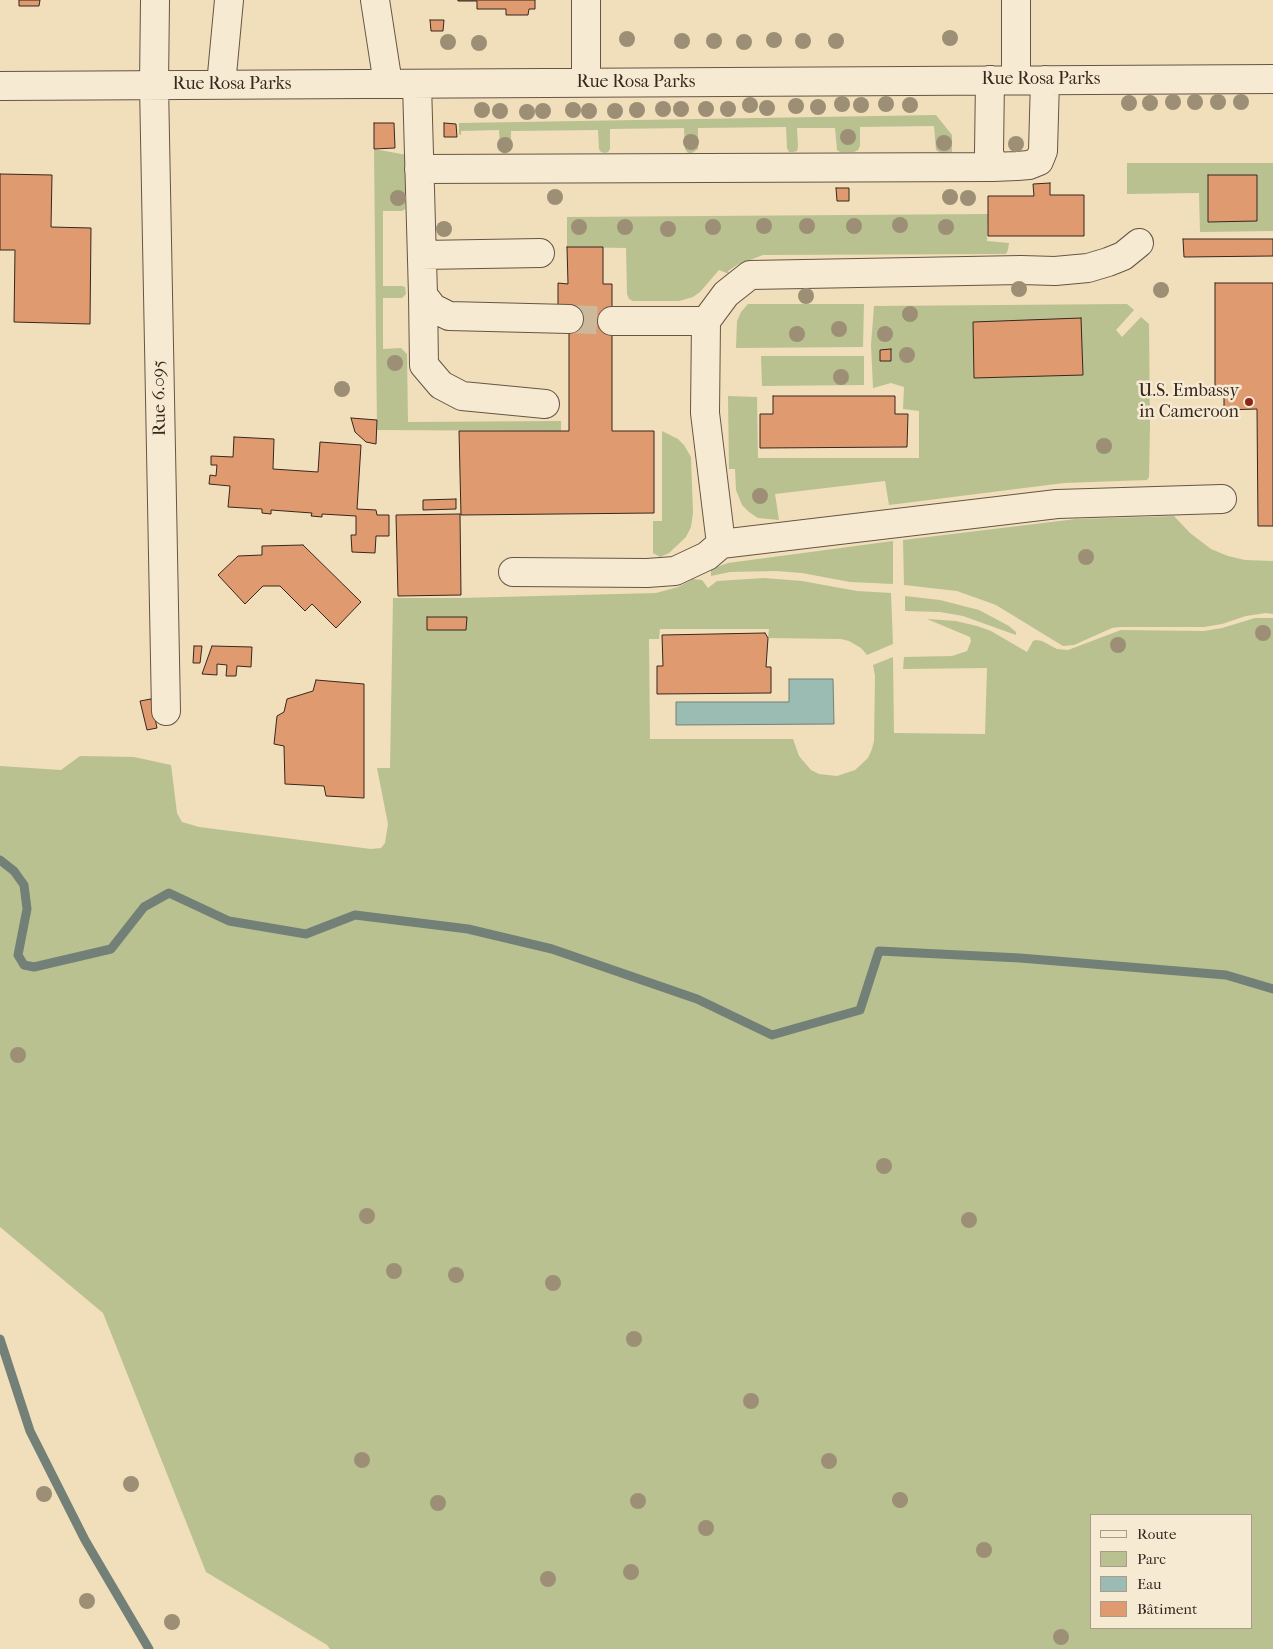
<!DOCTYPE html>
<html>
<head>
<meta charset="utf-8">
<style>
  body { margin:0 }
  #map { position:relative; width:1273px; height:1649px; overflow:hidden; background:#f1debb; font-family:"IM FELL French Canon",serif }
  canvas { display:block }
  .legend { position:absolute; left:1090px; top:1514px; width:162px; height:115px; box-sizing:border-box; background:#f6ead3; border:1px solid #aa9c8b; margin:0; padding:6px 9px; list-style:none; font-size:15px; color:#37271e }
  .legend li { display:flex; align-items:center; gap:10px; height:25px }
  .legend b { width:25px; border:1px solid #aa9c8b }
</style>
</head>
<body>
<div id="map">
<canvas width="1273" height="1649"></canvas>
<ul class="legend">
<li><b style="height:6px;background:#f6ead3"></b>Route</li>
<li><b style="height:14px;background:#b9c191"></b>Parc</li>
<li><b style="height:14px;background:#9bbcb3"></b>Eau</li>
<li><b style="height:14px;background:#e09a6f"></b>Bâtiment</li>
</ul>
</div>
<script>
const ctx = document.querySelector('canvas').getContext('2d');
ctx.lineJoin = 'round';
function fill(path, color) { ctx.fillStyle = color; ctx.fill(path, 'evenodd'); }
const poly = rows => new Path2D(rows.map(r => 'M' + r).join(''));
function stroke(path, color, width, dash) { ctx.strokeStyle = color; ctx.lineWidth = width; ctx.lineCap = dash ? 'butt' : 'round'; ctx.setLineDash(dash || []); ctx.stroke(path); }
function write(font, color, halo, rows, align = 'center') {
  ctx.font = font + ' "IM FELL French Canon",serif'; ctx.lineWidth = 5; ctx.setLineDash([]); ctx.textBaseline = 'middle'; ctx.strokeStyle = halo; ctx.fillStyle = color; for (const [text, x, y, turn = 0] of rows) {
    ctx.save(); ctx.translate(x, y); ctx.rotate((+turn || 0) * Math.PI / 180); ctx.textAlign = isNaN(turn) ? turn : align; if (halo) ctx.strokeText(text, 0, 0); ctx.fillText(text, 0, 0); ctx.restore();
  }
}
fill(poly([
  [936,115,952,135,952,152,941,153,936,150,934,126,860,127,860,146,858,150,854,152,840,152,837,150,835,128,797,128,798,147,797,151,793,152,789,152,787,148,786,127,698,128,698,149,692,153,688,153,685,149,684,128,610,129,610,149,608,152,605,153,601,152,599,149,598,130,511,131,511,150,505,154,502,153,500,150,499,130,461,131,461,135,459,134,459,123],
  [374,149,407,155,405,209,402,211,383,211,383,286,402,286,405,287,406,294,402,298,383,298,383,349,401,348,407,354,408,422,561,421,561,431,377,430],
  [1127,163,1273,163,1273,231,1200,232,1199,193,1127,194],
  [988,214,987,241,1009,243,1008,250,1006,254,763,255,737,265,728,271,729,274,719,270,700,292,693,297,679,301,633,301,629,299,627,294,626,248,567,247,567,217],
  [748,304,864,304,863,347,736,348,737,321,741,312],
  [1127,304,1134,310,1116,330,1122,337,1141,317,1149,324,1150,425,1149,477,1147,480,1064,483,889,505,885,481,775,494,779,520,758,518,749,512,742,505,736,490,735,469,729,469,728,396,757,397,758,458,919,458,919,411,903,409,904,387,891,383,873,388,871,345,874,306],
  [761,356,864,356,864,385,762,386],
  [662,431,678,439,684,445,691,457,693,513,691,527,686,537,669,553,660,557,653,553,653,521,662,521],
  [1174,516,1190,533,1211,549,1228,556,1245,560,1273,561,1273,614,1266,613,1246,616,1222,624,1204,627,1120,627,1112,628,1074,645,1063,646,996,605,957,591,904,585,903,540,1076,519],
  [893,541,893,584,850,582,802,573,776,571,730,572,711,576,711,569,728,563],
  [764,578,802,581,857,591,891,593,893,644,867,655,861,648,849,641,841,639,768,638,769,629,660,629,659,639,649,639,650,739,793,739,799,756,811,770,819,774,837,776,855,770,868,758,872,749,874,741,875,676,873,665,893,657,894,733,985,734,987,668,903,669,904,657,952,656,967,651,971,641,970,637,927,619,956,621,977,626,991,631,1027,652,1033,641,1036,640,1042,641,1057,649,1068,650,1121,630,1204,631,1222,628,1255,618,1273,618,1273,1649,330,1649,327,1645,206,1572,103,1313,0,1227,0,766,61,770,80,756,134,757,171,765,177,813,182,822,199,827,371,849,381,848,385,843,388,824,377,768,390,768,393,598,459,598,656,593,678,587,693,579,702,580,708,588,717,581],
  [1092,1515,1252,1515,1252,1628,1092,1628],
  [905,596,940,600,979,610,1009,626,1016,632,1016,635,963,616,940,612,905,611]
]), '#b9c191');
const water = poly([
  [789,679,833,679,834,724,676,725,676,702,789,702,789,679]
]);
fill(water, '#9bbcb3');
stroke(water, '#738077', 1);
stroke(poly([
  [0,860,14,871,24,885,27,909,18,955,24,965,34,967,111,949,144,907,169,893,229,921,306,934,355,915,468,929,552,949,697,999,772,1035,860,1010,879,951,1020,958,1226,975,1273,989],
  [0,1339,30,1431,85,1540,149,1649]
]), '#738077', 9);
const building = poly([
  [19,0,40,0,39,6,19,6,19,0],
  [458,0,535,0,535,9,529,9,528,15,506,15,506,9,477,9,477,1,458,1,458,0],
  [430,20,444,20,443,31,431,31,430,20],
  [374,123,394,123,395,148,374,149,374,123],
  [444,123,456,124,457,137,444,137,444,123],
  [0,174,52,175,51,227,91,228,90,324,14,322,15,250,0,250,0,174],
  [1208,175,1257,175,1257,221,1208,222,1208,175],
  [1050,183,1050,195,1084,195,1084,236,988,236,988,196,1034,196,1033,184,1050,183],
  [836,188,849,188,849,201,837,201,836,188],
  [1183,239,1273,239,1273,256,1184,257,1183,239],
  [567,247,603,247,603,284,612,284,612,431,654,431,654,513,461,515,459,431,569,431,569,305,558,305,558,283,568,284,567,247],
  [1215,283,1273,283,1273,526,1258,526,1257,409,1224,410,1224,394,1215,394,1215,283],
  [1081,318,1083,375,974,378,973,322,1081,318],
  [891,349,891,361,880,361,880,350,891,349],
  [773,396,895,396,895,414,908,414,907,447,760,448,760,414,773,414,773,396],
  [351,418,377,420,376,444,366,442,355,432,351,418],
  [234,437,274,439,273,469,318,472,320,442,361,445,357,509,376,510,377,515,389,515,389,536,376,536,375,553,352,552,351,535,356,535,356,516,322,514,322,517,311,516,312,513,271,510,271,514,262,513,262,509,228,507,230,486,209,484,210,475,216,476,217,465,211,465,211,456,233,457,234,437],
  [456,499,456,509,423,510,423,500,456,499],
  [460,514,461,595,398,596,396,515,460,514],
  [303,545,361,602,336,628,312,604,305,611,280,586,263,586,245,604,218,575,238,556,262,555,262,546,303,545],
  [427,617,467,617,466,630,427,630,427,617],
  [765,633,768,638,766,667,771,667,771,693,657,694,657,666,663,666,662,635,765,633],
  [194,646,202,646,200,663,193,663,194,646],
  [212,646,252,647,251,667,237,666,236,676,226,676,227,665,217,664,217,675,202,674,212,646],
  [316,680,364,684,364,798,326,796,324,786,285,784,284,746,274,744,277,716,284,712,287,699,313,691,316,680],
  [151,699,157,728,147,730,140,701,151,699]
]);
fill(building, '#e09a6f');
stroke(building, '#37271e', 1);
stroke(poly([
  [569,319,612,321]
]), '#ccb99c', 28, [28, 14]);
const minor = poly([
  [155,0,154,85,166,711],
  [375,0,388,84],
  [586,0,586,83],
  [1016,0,1016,80],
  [990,80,989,152,993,167,1017,166,1029,165,1039,161,1043,151,1045,80],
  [417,84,423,295,433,308,449,316,569,319],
  [221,85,229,0],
  [0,86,1273,79],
  [419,169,993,167],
  [422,255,540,253],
  [423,295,424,365,441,385,462,396,545,404],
  [612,321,706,321,705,413,721,544,1057,504,1222,499],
  [706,321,726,294,750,275,1021,270,1055,271,1088,268,1108,262,1123,256,1139,243],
  [513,572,647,573,675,571,707,556,721,544]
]);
stroke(minor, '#665545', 30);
stroke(minor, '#f6ead3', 28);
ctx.fillStyle = '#9d8f75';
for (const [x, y] of [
  [950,38],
  [627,39],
  [774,40],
  [682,41],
  [714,41],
  [803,41],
  [836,41],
  [448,42],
  [744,42],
  [479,43],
  [1173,102],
  [1195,102],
  [1218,102],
  [1241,102],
  [1129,103],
  [1150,103],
  [842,104],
  [886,104],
  [750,105],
  [861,105],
  [910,105],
  [796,106],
  [818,107],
  [767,108],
  [663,109],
  [681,109],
  [706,109],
  [728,109],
  [482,110],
  [573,110],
  [637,110],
  [500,111],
  [543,111],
  [589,111],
  [615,111],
  [527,112],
  [848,137],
  [691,142],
  [944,143],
  [1016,144],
  [505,145],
  [555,197],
  [950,197],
  [398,198],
  [968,198],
  [900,225],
  [764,226],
  [807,226],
  [854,226],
  [579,227],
  [625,227],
  [713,227],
  [946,227],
  [444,229],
  [668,229],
  [1019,289],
  [1161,290],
  [806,296],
  [910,314],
  [839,329],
  [797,334],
  [885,334],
  [907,355],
  [395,363],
  [841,377],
  [342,389],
  [1104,446],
  [760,496],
  [1086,557],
  [1263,633],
  [1118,645],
  [18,1055],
  [884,1166],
  [367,1216],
  [969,1220],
  [394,1271],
  [456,1275],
  [553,1283],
  [634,1339],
  [751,1401],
  [362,1460],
  [829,1461],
  [131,1484],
  [44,1494],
  [900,1500],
  [638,1501],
  [438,1503],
  [706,1528],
  [984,1550],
  [631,1572],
  [548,1579],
  [87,1601],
  [172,1622],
  [1061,1637]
]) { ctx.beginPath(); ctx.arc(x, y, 8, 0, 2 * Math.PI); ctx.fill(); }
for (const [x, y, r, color] of [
  [1249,402,5,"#8f2418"]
]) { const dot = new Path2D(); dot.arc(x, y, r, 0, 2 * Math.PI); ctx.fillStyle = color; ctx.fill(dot); stroke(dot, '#f6ead3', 2); }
write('18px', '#37271e', '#f6ead3', [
  ["Rue Rosa Parks",1041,80],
  ["Rue Rosa Parks",636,83],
  ["Rue Rosa Parks",232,85],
  ["Rue 6.095",160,398,-91]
]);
write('18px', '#37271e', '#f6ead3', [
  ["U.S. Embassy",1239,392],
  ["in Cameroon",1239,413]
], 'right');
</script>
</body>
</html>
